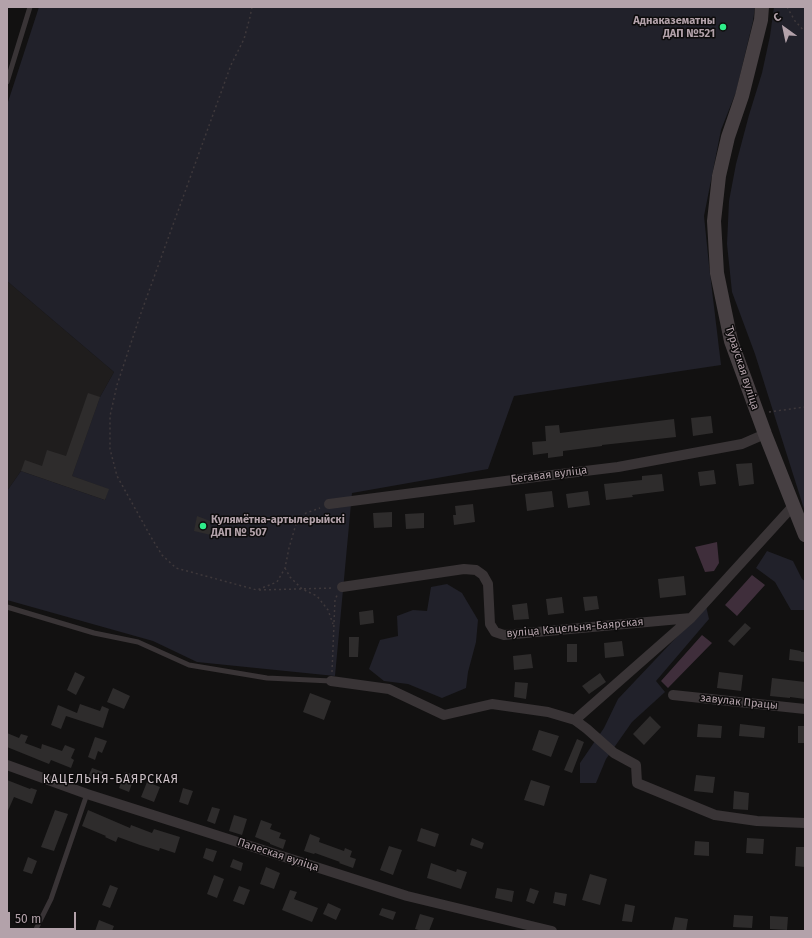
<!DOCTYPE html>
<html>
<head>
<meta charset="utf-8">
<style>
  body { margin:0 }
  #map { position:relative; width:812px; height:938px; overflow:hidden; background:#121111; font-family:"Fira Sans",sans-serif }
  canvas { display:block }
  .frame { position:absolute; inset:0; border:8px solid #b3a2aa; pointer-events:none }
  .north { position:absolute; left:764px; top:8px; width:40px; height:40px; -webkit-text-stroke:3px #0d0c0c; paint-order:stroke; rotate:327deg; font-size:11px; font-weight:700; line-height:16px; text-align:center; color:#b3a2aa }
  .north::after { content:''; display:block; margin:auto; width:14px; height:18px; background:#b3a2aa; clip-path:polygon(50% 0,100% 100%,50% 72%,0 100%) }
  .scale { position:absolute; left:8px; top:912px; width:68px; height:18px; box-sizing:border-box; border:2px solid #b3a2aa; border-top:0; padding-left:5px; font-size:12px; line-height:14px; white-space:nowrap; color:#b3a2aa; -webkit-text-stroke:3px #0d0c0c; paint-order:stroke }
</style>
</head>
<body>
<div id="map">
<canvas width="812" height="938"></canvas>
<div class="frame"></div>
<div class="north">С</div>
<div class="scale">50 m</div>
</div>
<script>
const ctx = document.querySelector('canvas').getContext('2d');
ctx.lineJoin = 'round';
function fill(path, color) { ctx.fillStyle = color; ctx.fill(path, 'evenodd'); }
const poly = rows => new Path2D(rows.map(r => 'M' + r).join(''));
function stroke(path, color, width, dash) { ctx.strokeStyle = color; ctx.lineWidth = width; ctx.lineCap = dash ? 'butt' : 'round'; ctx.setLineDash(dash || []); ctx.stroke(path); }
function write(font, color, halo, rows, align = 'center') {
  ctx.font = font + ' "Fira Sans",sans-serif'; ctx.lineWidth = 3; ctx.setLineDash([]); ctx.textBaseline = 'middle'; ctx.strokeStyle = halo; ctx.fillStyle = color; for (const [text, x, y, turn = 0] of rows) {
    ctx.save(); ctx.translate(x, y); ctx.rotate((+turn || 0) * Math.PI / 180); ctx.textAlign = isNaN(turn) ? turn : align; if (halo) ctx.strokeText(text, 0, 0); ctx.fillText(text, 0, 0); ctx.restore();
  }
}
fill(poly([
  [7,281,114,372,100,397,109,489,105,500,21,471,7,491]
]), '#1f1d1d');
fill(poly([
  [39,7,755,7,753,21,736,92,721,130,704,216,709,265,721,365,514,396,488,469,352,493,335,676,197,662,153,641,7,600,7,491,21,471,105,500,108,489,72,476,100,397,114,372,7,281,7,105],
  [774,7,805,7,805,512,755,354,732,292,727,244,729,201,736,164,749,115,762,73,770,36],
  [767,551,793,561,802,579,805,581,805,610,791,610,775,582,756,568],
  [447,584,462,593,478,620,476,642,468,672,466,688,442,698,408,684,384,681,369,669,380,640,398,636,397,616,413,610,427,611,431,587],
  [706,606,709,619,656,681,665,692,632,722,606,759,596,783,580,783,580,763,604,728,618,699]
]), '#21212a');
fill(poly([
  [717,542,719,563,714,571,705,572,695,547],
  [752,575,765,585,737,616,725,605],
  [702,635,712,643,668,688,661,681]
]), '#3f2e3b');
fill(poly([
  [724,22,728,27,721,32,718,26],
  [88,393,100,397,72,476,109,489,105,500,21,471,25,460,42,466,47,450,66,456],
  [711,416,713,433,693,436,691,418],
  [674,419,676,437,602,445,602,446,563,451,563,456,548,458,548,453,533,455,532,442,546,441,545,426,559,425,560,433],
  [752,463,754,484,739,486,736,464],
  [714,470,716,484,700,486,698,472],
  [662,474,664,491,632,495,633,497,606,500,604,484,642,480,642,476],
  [552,491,554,507,527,511,525,494],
  [588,491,590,505,568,508,566,494],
  [473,504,475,522,454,525,453,515,456,515,455,506],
  [392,512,392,527,374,528,373,513],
  [424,513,424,528,406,529,405,514],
  [197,516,210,521,211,535,194,531],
  [684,576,686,595,660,598,658,579],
  [597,596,599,609,585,611,583,597],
  [562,597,564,613,548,615,546,599],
  [527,603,529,619,514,620,512,605],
  [373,610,374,623,360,625,359,612],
  [745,623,751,628,734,646,728,641],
  [349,637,359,637,358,657,349,657],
  [622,641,624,656,605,658,604,643],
  [567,644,577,644,577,662,567,662],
  [790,649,801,651,801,652,805,652,805,662,789,660],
  [531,654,533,668,514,670,513,656],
  [75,672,85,677,76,695,67,690],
  [719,672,743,675,741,691,717,688],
  [600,673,606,682,589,694,582,686],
  [772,678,805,682,805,699,790,697,790,698,770,696],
  [515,682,528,683,526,699,514,697],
  [113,688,130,696,124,709,107,702],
  [310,693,331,701,324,720,303,712],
  [80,704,100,711,102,706,109,709,103,728,66,716,61,729,51,725,58,705,77,713],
  [650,716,661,727,644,745,633,734],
  [698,724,722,726,721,738,697,737],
  [740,724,765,727,764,738,739,736],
  [798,726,805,726,805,743,798,743],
  [539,730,559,736,551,757,532,750],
  [7,733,19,738,21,734,28,736,25,743,41,749,42,744,62,751,65,745,75,749,71,758,74,760,71,768,51,760,49,764,7,747],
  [95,737,107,741,102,753,98,751,95,760,88,757],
  [577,739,584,742,572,773,564,770],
  [92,768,103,772,100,781,88,777],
  [125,772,135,775,129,792,119,788],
  [696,775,715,777,713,793,694,791],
  [7,780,30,789,31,788,37,790,32,804,14,797,7,813],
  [531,780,550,786,544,806,524,800],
  [147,782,160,787,154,802,141,797],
  [183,788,193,791,188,805,179,802],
  [734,791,749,793,748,810,733,809],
  [212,807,220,809,215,824,207,821],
  [55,810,68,814,54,851,41,847],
  [88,810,130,828,131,825,152,833,154,829,180,837,175,853,160,848,159,851,140,845,118,837,116,842,105,837,106,836,82,826],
  [234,815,247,819,242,835,229,831],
  [261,820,272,824,270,829,281,833,279,838,286,840,283,849,270,844,270,843,255,837],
  [421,828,439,834,435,847,417,841],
  [310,834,320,838,319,842,344,851,345,848,352,851,350,857,356,859,353,868,339,863,340,862,315,853,314,854,304,851],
  [472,838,484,843,482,849,470,845],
  [747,838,764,839,763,854,746,853],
  [695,841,709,842,709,856,694,855],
  [389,846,402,850,393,875,380,870],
  [796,847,805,847,805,867,795,866],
  [206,848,217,851,213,862,203,858],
  [28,857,37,861,32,874,23,871],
  [233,859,243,863,241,871,230,867],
  [431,863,456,872,457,869,467,872,461,889,427,878],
  [266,867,280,873,274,889,260,884],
  [590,874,607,879,600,905,582,900],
  [214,875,224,879,217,898,207,894],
  [110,885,118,888,110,908,102,905],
  [239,886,250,890,244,905,233,901],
  [497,888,514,891,512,902,495,898],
  [530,888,539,891,534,904,526,901],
  [290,890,297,892,294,899,318,908,312,922,282,910],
  [555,892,567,894,565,906,553,903],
  [328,903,341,909,336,920,323,914],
  [625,904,635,906,632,922,622,921],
  [382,908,396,912,393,920,379,915],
  [420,914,434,918,429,931,422,931,415,929],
  [734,915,753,916,752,928,733,927],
  [770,916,788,917,787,930,770,929],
  [675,917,688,919,686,931,672,931],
  [99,920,114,926,112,931,95,931]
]), '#2e2c2c');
stroke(poly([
  [252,7,250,17,244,39,231,65,141,313,117,385,110,416,110,449,117,476,151,537,162,555,176,568,257,590,277,582,285,568,289,548,296,524,306,513,320,508],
  [787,7,795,21,805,32],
  [769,412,805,407],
  [285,568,290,577,302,589,317,596,328,610,333,624],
  [259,590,334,588],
  [332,672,335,599,338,594]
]), '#3e383b', 1.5, [2, 3]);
stroke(poly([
  [7,82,30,7],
  [7,607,94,633,138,642,189,665,267,678,331,681],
  [35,931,51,899,87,794]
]), '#393436', 5);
stroke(poly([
  [329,504,536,477,618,467,742,444,765,434],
  [342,587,464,569,476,570,483,575,488,584,490,624,495,632,504,635,691,618],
  [331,681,389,689,444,715,492,704,548,712,575,720,587,729,614,753,636,765,637,783,715,815,757,821,805,823],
  [673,695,805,709],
  [575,720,691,618,793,506],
  [7,765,87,794,407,896,552,931]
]), '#393436', 10);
stroke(poly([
  [762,7,761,20,742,96,728,137,719,176,714,221,717,273,731,341,765,434,805,535]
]), '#474043', 14);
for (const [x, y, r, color] of [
  [723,27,4,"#2eed89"],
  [203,526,4,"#2eed89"]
]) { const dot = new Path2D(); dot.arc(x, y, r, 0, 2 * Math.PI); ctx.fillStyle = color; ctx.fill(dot); stroke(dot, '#0d0c0c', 1.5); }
write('bold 11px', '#b3a2aa', '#0d0c0c', [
  ["Аднаказематны",715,21],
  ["ДАП №521",715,34],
  ["Кулямётна-артылерыйскі",211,520,"left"],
  ["ДАП № 507",211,533,"left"]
], 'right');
write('11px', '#b3a2aa', '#0d0c0c', [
  ["Тураўская вуліца",742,368,72],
  ["Бегавая вуліца",549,475,-7],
  ["вуліца Кацельня-Баярская",575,628,-5],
  ["завулак Працы",739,702,6],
  ["Палеская вуліца",278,855,18]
]);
ctx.letterSpacing = '1px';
write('12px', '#cfc3c9', '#0d0c0c', [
  ["КАЦЕЛЬНЯ-БАЯРСКАЯ",111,780]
]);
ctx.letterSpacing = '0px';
</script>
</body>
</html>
